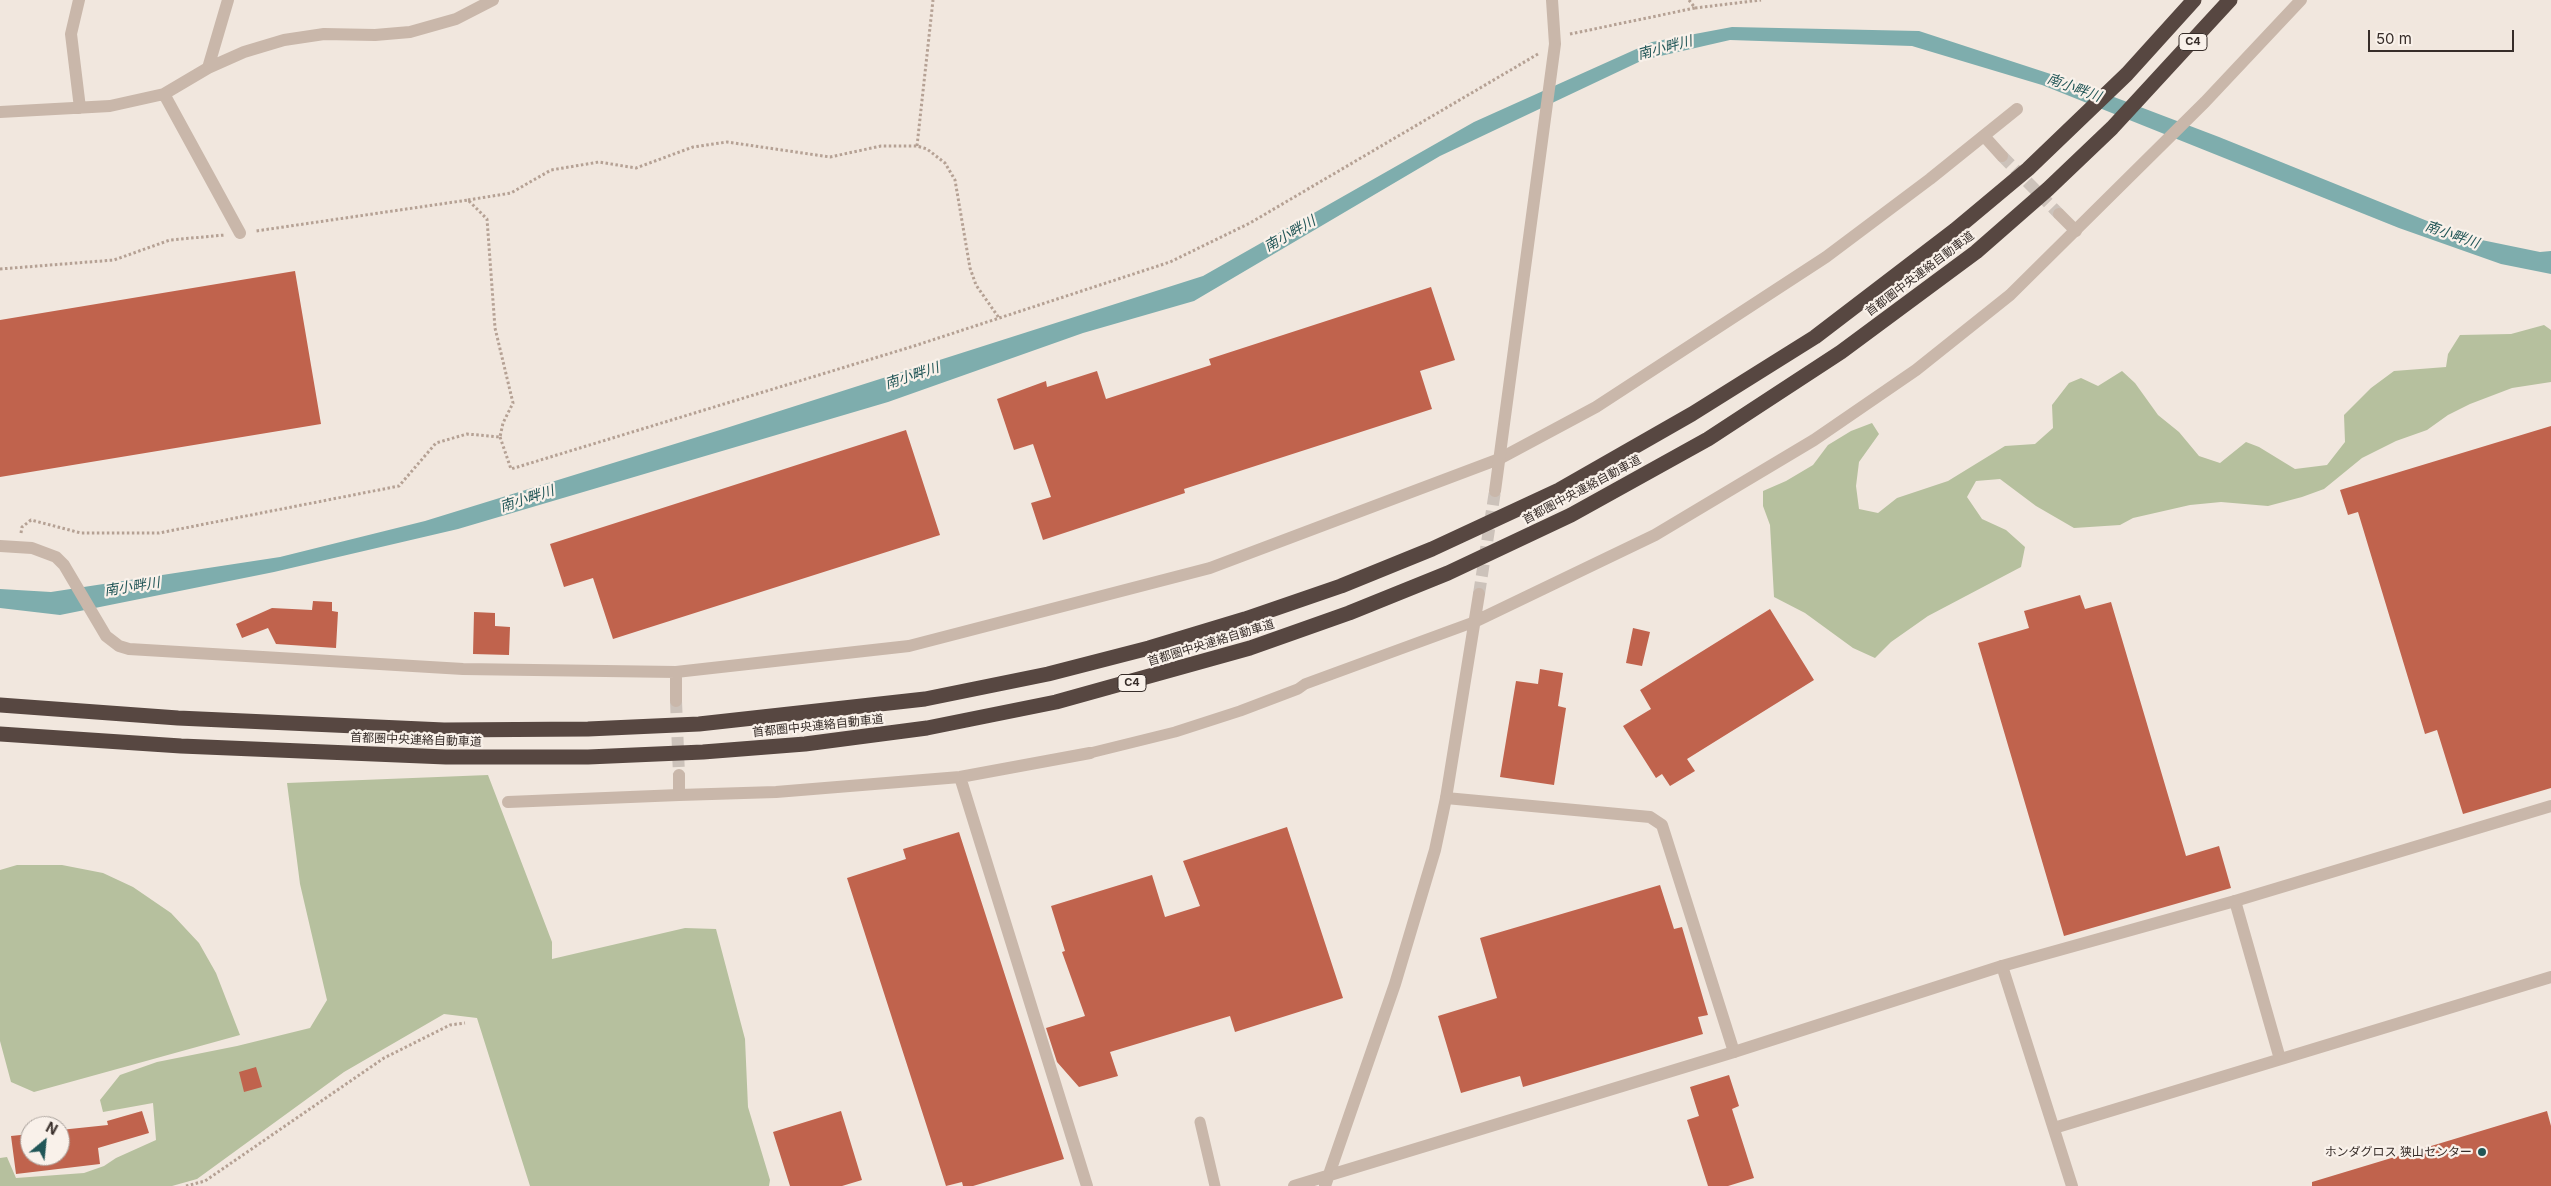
<!DOCTYPE html>
<html>
<head>
<meta charset="utf-8">
<style>
  body { margin:0 }
  #map { position:relative; width:2551px; height:1186px; overflow:hidden; background:#f1e7de; font-family:Inter,sans-serif }
  canvas { display:block }
  .north { position:absolute; left:20px; top:1116px; width:50px; height:50px; box-sizing:border-box; background:#f9f1ea; border:1px solid #aba39d; border-radius:50%; rotate:28deg; font-size:14px; font-weight:700; line-height:20px; text-align:center; color:#372d29 }
  .north::after { content:''; display:block; margin:auto; width:18px; height:22px; background:#215657; clip-path:polygon(50% 0,100% 100%,50% 72%,0 100%) }
  .scale { position:absolute; left:2368px; top:30px; width:146px; height:22px; box-sizing:border-box; border:2px solid #372d29; border-top:0; padding-left:6px; font-size:15px; line-height:18px; white-space:nowrap; color:#372d29; -webkit-text-stroke:4px #f9f1ea; paint-order:stroke }
</style>
</head>
<body>
<div id="map">
<canvas width="2551" height="1186"></canvas>
<div class="north">N</div>
<div class="scale">50 m</div>
</div>
<script>
const ctx = document.querySelector('canvas').getContext('2d');
ctx.lineJoin = 'round';
function fill(path, color) { ctx.fillStyle = color; ctx.fill(path, 'evenodd'); }
const poly = rows => new Path2D(rows.map(r => 'M' + r).join(''));
function stroke(path, color, width, dash) { ctx.strokeStyle = color; ctx.lineWidth = width; ctx.lineCap = dash ? 'butt' : 'round'; ctx.setLineDash(dash || []); ctx.stroke(path); }
function write(font, color, halo, rows, align = 'center') {
  ctx.font = font + ' Inter,"Noto Sans JP",sans-serif'; ctx.lineWidth = 4.5; ctx.setLineDash([]); ctx.textBaseline = 'middle'; ctx.strokeStyle = halo; ctx.fillStyle = color; for (const [text, x, y, turn = 0] of rows) {
    ctx.save(); ctx.translate(x, y); ctx.rotate((+turn || 0) * Math.PI / 180); ctx.textAlign = isNaN(turn) ? turn : align; if (halo) ctx.strokeText(text, 0, 0); ctx.fillText(text, 0, 0); ctx.restore();
  }
}
fill(poly([
  [2544,325,2551,330,2551,382,2512,388,2470,404,2448,415,2427,430,2396,441,2362,458,2324,489,2302,497,2268,506,2221,502,2190,505,2133,518,2120,525,2074,528,2036,506,2000,479,1976,481,1967,497,1982,519,2006,530,2025,547,2021,567,1928,616,1891,642,1875,658,1853,648,1805,613,1774,597,1770,525,1763,506,1763,491,1786,481,1813,465,1828,445,1851,431,1872,423,1879,434,1859,462,1856,486,1859,509,1878,513,1897,498,1948,481,2005,446,2035,444,2053,428,2052,405,2069,383,2081,378,2098,386,2122,371,2135,383,2158,415,2179,432,2199,456,2220,463,2246,442,2259,447,2295,469,2327,465,2345,442,2344,415,2371,388,2394,371,2446,367,2448,354,2460,335,2511,334],
  [488,775,552,942,552,959,685,928,716,929,745,1039,748,1107,770,1180,769,1186,530,1186,477,1018,444,1014,344,1072,197,1179,172,1186,0,1186,0,1158,7,1157,16,1178,84,1173,104,1166,116,1158,156,1140,153,1103,103,1112,100,1100,120,1075,157,1062,237,1046,310,1028,327,1000,300,884,287,783],
  [17,865,62,865,103,873,133,887,171,913,199,943,216,973,240,1035,34,1092,11,1082,0,1041,0,870]
]), '#b6c09e');
fill(poly([
  [1732,27,1919,31,2072,81,2219,137,2467,237,2540,252,2551,251,2551,274,2501,264,2399,228,2042,85,1912,46,1730,40,1643,60,1440,156,1194,301,1083,333,888,402,458,529,274,572,60,615,0,608,0,589,51,592,280,557,425,521,720,430,1203,276,1474,122,1652,42]
]), '#7eadad');
fill(poly([
  [295,271,321,424,0,477,0,320],
  [1431,287,1455,360,1420,371,1432,409,1184,489,1185,493,1043,540,1031,503,1051,497,1033,444,1014,450,997,399,1046,381,1047,387,1097,371,1106,399,1211,365,1209,359],
  [2551,426,2551,788,2463,814,2437,730,2425,734,2358,512,2348,515,2340,490],
  [906,430,940,535,613,639,593,578,564,587,550,544],
  [2080,595,2085,609,2111,602,2186,856,2219,846,2231,888,2064,936,1978,643,2029,628,2024,611],
  [313,601,332,602,332,611,338,612,336,648,276,644,268,628,242,638,236,624,272,608,312,610],
  [1770,609,1814,680,1687,759,1695,771,1670,786,1662,774,1656,778,1623,726,1651,709,1640,690],
  [474,612,495,613,495,626,510,627,509,655,473,654],
  [1633,628,1650,632,1642,666,1626,663],
  [1540,669,1563,673,1558,706,1566,708,1554,785,1500,777,1516,681,1538,684],
  [1287,827,1343,998,1235,1032,1230,1016,1110,1052,1118,1076,1079,1087,1057,1062,1046,1028,1085,1016,1062,952,1065,951,1051,906,1152,875,1165,917,1200,906,1183,861],
  [959,832,1064,1159,973,1186,963,1186,962,1182,946,1186,847,878,906,859,903,849],
  [1660,885,1674,929,1682,927,1708,1015,1698,1017,1703,1034,1523,1087,1520,1076,1461,1093,1438,1016,1497,998,1480,938],
  [256,1067,262,1087,244,1092,239,1072],
  [1729,1075,1739,1106,1732,1109,1754,1178,1728,1186,1708,1186,1687,1120,1699,1116,1690,1087],
  [142,1111,149,1133,98,1148,100,1164,16,1174,11,1136,30,1134,30,1156,60,1156,60,1130,108,1125,107,1121],
  [841,1111,862,1180,842,1186,790,1186,773,1132],
  [2547,1111,2551,1126,2551,1186,2312,1186,2312,1182]
]), '#c0634d');
stroke(poly([
  [2002,156,2059,214],
  [676,701,679,775]
]), '#ccc2ba', 12, [12, 6]);
stroke(poly([
  [1479,594,1495,491]
]), '#ccc2ba', 12, [12, 6]);
stroke(poly([
  [1689,0,1695,8,1761,0],
  [1570,34,1695,8],
  [917,146,933,0],
  [468,200,511,193,551,170,599,162,636,168,693,147,727,142,830,157,881,146,917,146,927,149,945,163,955,180,970,268,976,285,999,318],
  [0,269,114,260,170,240,225,235],
  [500,437,511,469,914,346,1170,262,1250,223,1538,54],
  [21,533,22,527,31,520,81,533,159,533,399,486,436,443,467,434,500,437,503,423,513,403,495,328,487,219,468,200,256,231],
  [186,1186,205,1181,384,1058,450,1025,465,1023]
]), '#b5a194', 3, [2.5, 2.5]);
stroke(poly([
  [1090,753,1175,732,1240,711,1298,689,1305,684,1474,622],
  [1200,1122,1215,1186]
]), '#c9b7aa', 11);
stroke(poly([
  [79,0,71,34,80,108],
  [208,68,228,0],
  [164,94,240,233],
  [0,112,110,106,164,94,208,68,244,52,284,40,324,34,375,35,410,32,456,19,493,0],
  [1984,136,2002,156],
  [2059,214,2076,231],
  [0,546,32,548,56,557,64,565,106,636,119,646,129,649,463,669,676,672,909,646,1210,568,1499,459,1596,407,1826,257,1930,179,2017,109],
  [676,672,676,701],
  [679,775,679,795,776,792,960,777,1090,753],
  [960,777,1087,1186],
  [1446,798,1650,817,1662,825,1734,1052],
  [508,802,679,795],
  [2235,901,2280,1059],
  [2002,966,2072,1186],
  [2054,1128,2551,977]
]), '#c9b7aa', 12);
stroke(poly([
  [1495,491,1555,44,1552,0],
  [1474,622,1655,535,1814,440,1916,370,2010,295,2205,102,2301,0],
  [1294,1186,1734,1052,2002,966,2235,901,2551,806],
  [1325,1186,1395,984,1435,850,1446,798,1479,594]
]), '#c9b7aa', 12);
stroke(poly([
  [0,705,178,718,444,730,588,729,699,724,925,699,1048,674,1149,648,1245,619,1341,586,1432,549,1559,490,1692,414,1815,337,1955,230,2028,169,2127,74,2194,0],
  [0,734,181,746,446,757,588,757,703,752,805,744,927,728,1056,702,1250,648,1349,613,1448,573,1571,515,1708,439,1841,352,1976,252,2048,189,2112,128,2230,0]
]), '#574741', 15);
for (const [x, y, r, color] of [
  [2482,1152,5,"#215657"]
]) { const dot = new Path2D(); dot.arc(x, y, r, 0, 2 * Math.PI); ctx.fillStyle = color; ctx.fill(dot); stroke(dot, '#f9f1ea', 2); }
for (const [x, y, w] of [
  [2193,42,28],
  [1132,683,28]
]) { const box = new Path2D(); box.roundRect(x - w / 2, y - 8.5, w, 17, 4); ctx.fillStyle = '#f9f1ea'; ctx.fill(box); stroke(box, '#372d29', 1); }
write('bold 11px', '#372d29', null, [
  ["C4",2193,42],
  ["C4",1132,683]
]);
write('12px', '#372d29', '#f9f1ea', [
  ["首都圏中央連絡自動車道",1920,274,-37],
  ["首都圏中央連絡自動車道",1582,490,-28],
  ["首都圏中央連絡自動車道",1211,643,-17],
  ["首都圏中央連絡自動車道",818,726,-6],
  ["首都圏中央連絡自動車道",416,740,2]
]);
write('12px', '#372d29', '#f9f1ea', [
  ["ホンダグロス 狭山センター",2472,1152]
], 'right');
write('italic 14px', '#215657', '#f9f1ea', [
  ["南小畔川",1665,48,-15],
  ["南小畔川",2074,88,20],
  ["南小畔川",1290,234,-30],
  ["南小畔川",2452,235,19],
  ["南小畔川",912,376,-18],
  ["南小畔川",527,499,-18],
  ["南小畔川",132,587,-9]
]);
</script>
</body>
</html>
